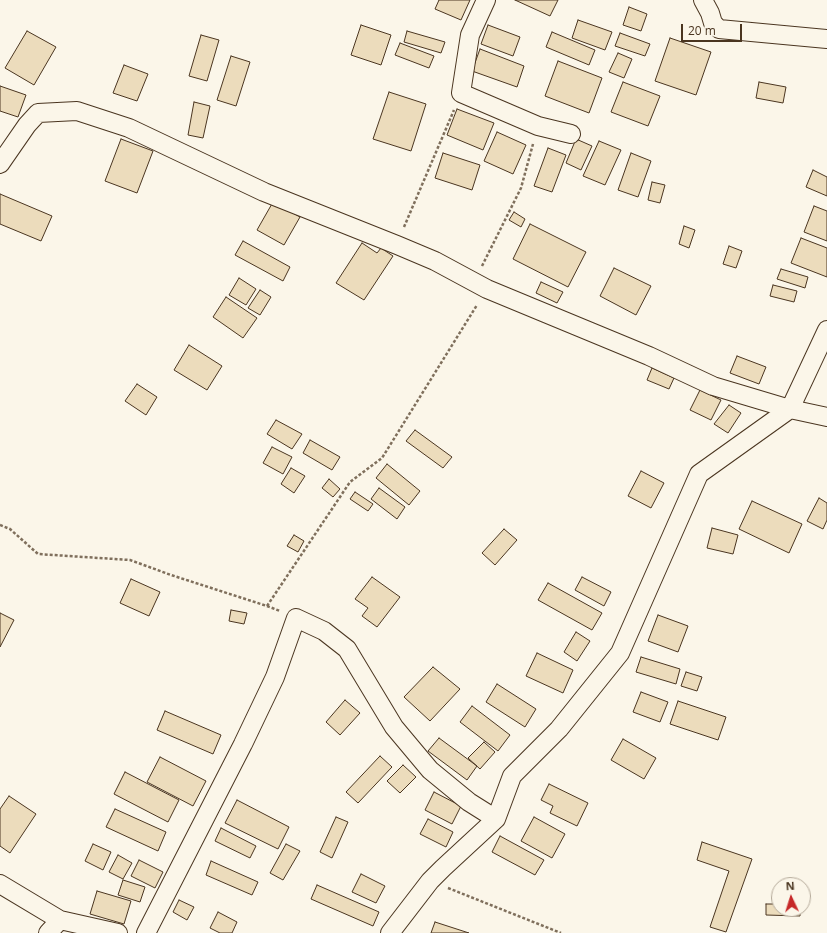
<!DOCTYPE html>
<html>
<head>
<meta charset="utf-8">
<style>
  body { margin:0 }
  #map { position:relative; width:827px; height:933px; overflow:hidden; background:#fbf6e9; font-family:"Open Sans",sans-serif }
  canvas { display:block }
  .north { position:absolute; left:771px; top:877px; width:40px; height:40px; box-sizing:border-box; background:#fbf6e9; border:1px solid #b4a999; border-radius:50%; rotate:356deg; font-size:11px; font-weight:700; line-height:16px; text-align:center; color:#4a3520 }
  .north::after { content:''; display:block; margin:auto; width:14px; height:18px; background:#c62828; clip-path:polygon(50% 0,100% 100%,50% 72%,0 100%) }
  .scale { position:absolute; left:681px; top:24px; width:61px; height:18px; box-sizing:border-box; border:2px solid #4a3520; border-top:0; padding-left:5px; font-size:12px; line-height:14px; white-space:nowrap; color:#4a3520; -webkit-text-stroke:3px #fbf6e9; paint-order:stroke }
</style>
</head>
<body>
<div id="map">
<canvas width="827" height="933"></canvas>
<div class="north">N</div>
<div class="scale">20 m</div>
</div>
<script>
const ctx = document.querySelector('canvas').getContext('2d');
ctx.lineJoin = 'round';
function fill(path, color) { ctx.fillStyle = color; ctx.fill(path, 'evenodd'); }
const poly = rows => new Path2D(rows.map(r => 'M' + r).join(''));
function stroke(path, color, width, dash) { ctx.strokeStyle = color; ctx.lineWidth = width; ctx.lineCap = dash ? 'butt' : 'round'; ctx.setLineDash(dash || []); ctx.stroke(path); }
const building = poly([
  [439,0,470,0,461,20,435,9,439,0],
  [515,0,558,0,550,16,515,0],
  [629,7,647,14,641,31,623,25,629,7],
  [578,20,612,32,605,50,572,38,578,20],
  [361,25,391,35,381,65,351,55,361,25],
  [488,25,520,37,513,56,481,44,488,25],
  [27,31,56,47,34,85,5,68,27,31],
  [407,31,445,42,441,53,404,42,407,31],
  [552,32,595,50,589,65,546,47,552,32],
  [620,33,650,44,645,56,615,46,620,33],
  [201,35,219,40,207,81,189,76,201,35],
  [670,38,711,52,696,95,655,81,670,38],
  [400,43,434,56,429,68,395,55,400,43],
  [480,49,524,66,517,87,472,71,480,49],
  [618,53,632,59,624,78,609,72,618,53],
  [231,56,250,62,236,106,217,100,231,56],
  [558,61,602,78,589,113,545,96,558,61],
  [124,65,148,74,137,101,113,93,124,65],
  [623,82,660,96,648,126,611,112,623,82],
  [759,82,786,87,783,103,756,98,759,82],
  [0,86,26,95,18,117,0,111,0,86],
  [389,92,426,104,411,151,373,139,389,92],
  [194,102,210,106,203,138,188,135,194,102],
  [457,109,494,123,483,150,447,135,457,109],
  [497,132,526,145,513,174,484,161,497,132],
  [121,139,153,151,137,193,105,181,121,139],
  [576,139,592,146,581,170,566,163,576,139],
  [599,141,621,150,605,185,583,176,599,141],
  [548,148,566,155,552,192,534,186,548,148],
  [443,153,480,165,472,190,435,178,443,153],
  [631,153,651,161,638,197,618,190,631,153],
  [813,170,827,177,827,196,806,187,813,170],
  [652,182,665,185,660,203,648,200,652,182],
  [0,194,52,216,41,241,0,224,0,194],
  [273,202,300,217,284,245,257,230,273,202],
  [814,206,827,211,827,241,804,232,814,206],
  [514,212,525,219,521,227,509,220,514,212],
  [530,224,586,252,568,287,513,259,530,224],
  [684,226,695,230,689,248,679,244,684,226],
  [801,238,827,248,827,277,791,263,801,238],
  [243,241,290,267,283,281,235,255,243,241],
  [362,243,377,253,381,248,393,256,364,300,336,283,362,243],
  [729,246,742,251,736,268,723,264,729,246],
  [614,268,651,286,636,315,600,296,614,268],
  [781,269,808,277,805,288,777,279,781,269],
  [239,278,256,289,246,305,229,295,239,278],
  [541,282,563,292,557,303,536,293,541,282],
  [773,285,797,291,794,302,770,296,773,285],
  [260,290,271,297,260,315,248,308,260,290],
  [226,297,257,318,243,338,213,317,226,297],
  [189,345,222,366,207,390,174,370,189,345],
  [737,356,766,367,759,384,730,373,737,356],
  [652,368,674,378,669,389,647,380,652,368],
  [137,384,157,397,146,415,125,401,137,384],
  [700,390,721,400,711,420,690,410,700,390],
  [729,405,741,413,728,433,714,424,729,405],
  [276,420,302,434,292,449,267,434,276,420],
  [415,430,452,457,443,468,406,441,415,430],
  [310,440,340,457,332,470,303,453,310,440],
  [272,447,292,457,283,474,263,463,272,447],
  [387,464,420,491,409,505,376,478,387,464],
  [291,468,305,476,294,493,281,484,291,468],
  [641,471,664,483,651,508,628,496,641,471],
  [329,479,340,489,333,497,322,488,329,479],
  [379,488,405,507,397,519,371,499,379,488],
  [355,492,373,504,368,511,350,499,355,492],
  [819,498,827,503,827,520,823,529,807,521,819,498],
  [752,501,802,524,789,553,739,529,752,501],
  [712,528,738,535,733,554,707,548,712,528],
  [504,529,517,540,495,565,482,553,504,529],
  [294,535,304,541,298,552,287,546,294,535],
  [372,577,400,597,377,627,362,616,368,608,355,599,372,577],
  [582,577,611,592,604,606,575,590,582,577],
  [131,579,160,592,149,616,120,603,131,579],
  [548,583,602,613,592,630,538,600,548,583],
  [231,610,247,613,244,624,229,621,231,610],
  [0,613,14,620,0,647,0,613],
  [658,615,688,626,678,652,648,641,658,615],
  [576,632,590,641,577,661,564,652,576,632],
  [537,653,573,670,563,693,526,676,537,653],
  [641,657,680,669,676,684,636,672,641,657],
  [433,667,460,689,430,721,404,697,433,667],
  [686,672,702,677,697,691,681,686,686,672],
  [497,684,536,709,525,727,486,702,497,684],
  [641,692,668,702,660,722,633,712,641,692],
  [345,700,360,713,340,735,326,722,345,700],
  [678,701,726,717,718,740,670,724,678,701],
  [472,706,510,735,498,751,460,722,472,706],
  [165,711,221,735,213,754,157,730,165,711],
  [439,738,477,766,467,780,428,751,439,738],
  [623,739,656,758,644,779,611,760,623,739],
  [484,742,495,752,480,769,468,758,484,742],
  [380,756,392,767,358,803,346,792,380,756],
  [160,757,206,781,193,806,147,782,160,757],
  [403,765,416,777,400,793,387,781,403,765],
  [125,772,179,800,168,822,114,794,125,772],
  [549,784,588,803,577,826,550,813,553,806,541,800,549,784],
  [434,792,461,806,452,824,425,810,434,792],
  [9,796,36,814,10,853,0,846,0,809,9,796],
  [237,800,289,827,278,849,225,823,237,800],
  [115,809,166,832,158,851,106,827,115,809],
  [336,817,348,822,332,858,320,852,336,817],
  [534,817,565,834,552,858,521,841,534,817],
  [428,819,453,832,446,847,420,834,428,819],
  [221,828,256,846,250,858,215,841,221,828],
  [500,836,544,860,535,875,492,852,500,836],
  [702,842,752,859,726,932,710,927,729,871,697,860,702,842],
  [93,844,111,852,103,870,85,861,93,844],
  [286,844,300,851,283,880,270,873,286,844],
  [118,855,132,863,123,879,109,872,118,855],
  [139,860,163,872,155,888,131,876,139,860],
  [211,861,258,882,252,895,206,875,211,861],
  [361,874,385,886,376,903,352,892,361,874],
  [123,880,145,887,140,902,118,895,123,880],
  [317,885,379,912,373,926,311,899,317,885],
  [97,891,131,901,124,924,90,914,97,891],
  [179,900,194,907,187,920,173,912,179,900],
  [766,904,779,904,779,909,800,909,800,916,766,915,766,904],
  [218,912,237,922,232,933,220,933,210,928,218,912],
  [435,922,469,933,431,933,435,922]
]);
fill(building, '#ecdcbc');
stroke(building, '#4a3520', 1);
const street = poly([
  [486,0,470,35,461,93,538,126,571,134],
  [703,0,710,13,713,23,719,29,827,39],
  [0,164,27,125,38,113,77,111,129,128,264,192,397,245,435,261,487,289,649,356,713,386,790,409,827,417],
  [0,884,60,920,48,933],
  [60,920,118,933],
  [146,933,243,744,275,677,296,618,324,631,347,649,394,727,430,770,469,802,496,819],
  [390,933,430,881,443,868,496,819,512,776,559,729,620,653,699,474,790,409,827,330]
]);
stroke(street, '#4a3520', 20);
stroke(poly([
  [404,227,454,110],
  [482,266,521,188,533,144],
  [0,525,10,529,38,554,130,560,171,575,267,606,280,611],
  [267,606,350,482,382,458,477,305],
  [448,888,561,933]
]), '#7f6f5c', 2.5, [3, 2]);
stroke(street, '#fbf6e9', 18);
</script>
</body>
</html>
